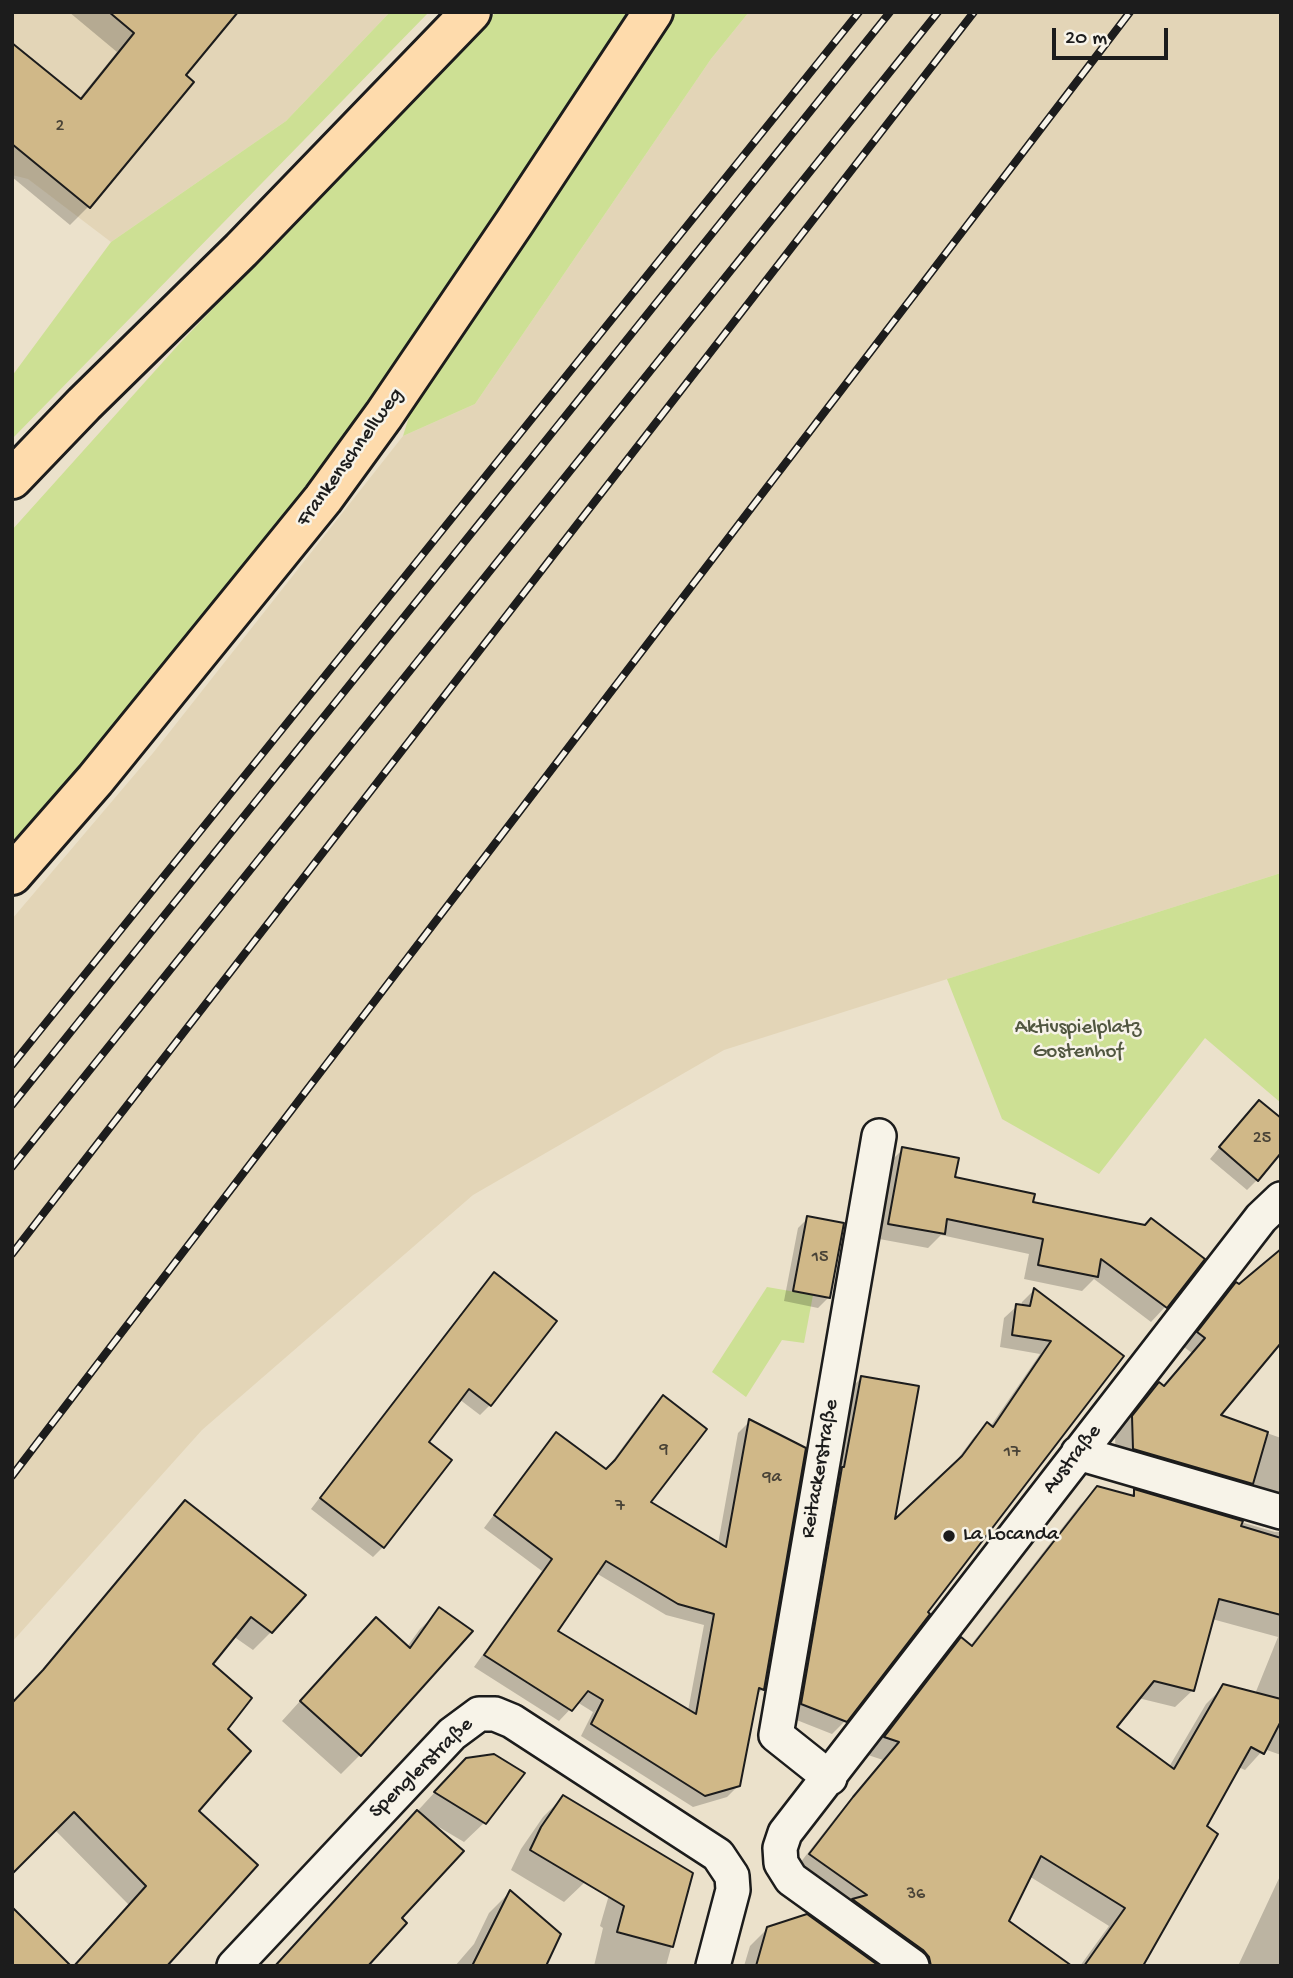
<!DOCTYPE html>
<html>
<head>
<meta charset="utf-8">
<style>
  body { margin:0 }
  #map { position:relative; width:1293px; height:1978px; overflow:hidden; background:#ebe1cb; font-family:"Gochi Hand",sans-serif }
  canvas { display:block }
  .frame { position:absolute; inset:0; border:14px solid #1c1c1c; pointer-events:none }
  .scale { position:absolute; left:1052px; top:28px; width:116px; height:32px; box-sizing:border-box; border:4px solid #1c1c1c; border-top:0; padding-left:9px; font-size:21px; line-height:24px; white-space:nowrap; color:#1c1c1c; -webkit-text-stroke:5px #f7f3e8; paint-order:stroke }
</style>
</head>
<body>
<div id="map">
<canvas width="1293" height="1978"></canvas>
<div class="frame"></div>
<div class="scale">20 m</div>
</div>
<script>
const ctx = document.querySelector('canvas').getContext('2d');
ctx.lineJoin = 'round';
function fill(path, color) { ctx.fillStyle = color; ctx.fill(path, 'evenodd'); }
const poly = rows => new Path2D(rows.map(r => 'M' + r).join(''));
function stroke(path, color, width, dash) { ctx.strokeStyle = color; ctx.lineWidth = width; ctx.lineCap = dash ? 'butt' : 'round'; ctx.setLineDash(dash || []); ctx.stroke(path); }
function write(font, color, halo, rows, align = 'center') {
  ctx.font = font + ' "Gochi Hand",sans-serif'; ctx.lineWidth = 5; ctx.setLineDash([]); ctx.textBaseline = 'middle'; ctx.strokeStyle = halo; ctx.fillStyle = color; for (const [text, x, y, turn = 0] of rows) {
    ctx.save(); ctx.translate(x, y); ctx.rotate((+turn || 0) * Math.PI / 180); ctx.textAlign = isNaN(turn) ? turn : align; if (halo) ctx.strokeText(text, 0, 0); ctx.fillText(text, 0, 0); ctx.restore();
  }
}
fill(poly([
  [12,12,390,12,286,121,111,242,28,179,12,175],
  [749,12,1281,12,1281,873,724,1050,473,1195,202,1430,12,1642,12,919,153,753,403,436,475,404,711,59]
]), '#e3d5b7');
fill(poly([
  [390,12,429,12,12,439,12,376,111,242,286,121],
  [496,12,629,12,392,369,298,498,232,585,12,845,12,530,180,343],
  [674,12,749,12,711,59,475,404,403,436,412,407],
  [1281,873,1281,1103,1205,1038,1099,1174,1002,1119,947,979],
  [767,1287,813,1295,804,1343,782,1340,746,1397,712,1372]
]), '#cde094');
fill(poly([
  [69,12,236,12,184,76,89,206,70,225,12,177,12,45,79,99,117,52],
  [1249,1112,1257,1180,1247,1190,1210,1159],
  [903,1149,953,1178,1203,1259,1165,1307,1151,1322,1094,1279,1082,1291,1024,1279,1029,1254,941,1235,928,1248,874,1238,888,1164],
  [808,1218,828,1298,818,1308,784,1301,798,1228],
  [1281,1252,1192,1353,1184,1347,1221,1299,1236,1284,1239,1287],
  [495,1274,490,1405,480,1415,459,1399,426,1442,383,1547,373,1557,311,1509,484,1284],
  [1034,1290,1122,1356,845,1721,832,1734,789,1717,849,1390,861,1378,893,1524,951,1468,974,1437,987,1424,990,1427,1040,1354,1000,1347,1004,1318,1017,1306,1021,1306,1022,1302],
  [1159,1384,1218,1416,1281,1438,1281,1522,1116,1466,1115,1436,1141,1401],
  [663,1397,649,1502,718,1544,738,1433,750,1421,763,1689,755,1696,739,1785,727,1797,693,1807,581,1736,593,1712,577,1702,559,1721,474,1667,542,1571,484,1528,545,1446,556,1434,605,1471,651,1409],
  [596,1573,666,1615,704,1625,688,1711,556,1632],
  [1098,1488,1130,1496,1135,1491,1275,1532,1281,1532,1281,1755,1264,1749,1245,1770,1238,1767,1205,1827,1137,1966,1080,1966,1109,1926,1029,1876,1007,1922,1065,1966,903,1966,793,1872,836,1817,883,1760,868,1755,944,1657,961,1640,970,1646,1080,1505],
  [1212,1619,1278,1637,1255,1694,1224,1686,1206,1704,1169,1767,1115,1727,1138,1698,1175,1707,1193,1690],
  [185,1502,271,1632,253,1650,233,1636,211,1664,225,1729,196,1811,256,1866,129,1905,54,1829,25,1691,167,1521],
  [440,1610,360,1755,341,1774,282,1721,357,1638,407,1647,420,1629],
  [446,1780,485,1822,464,1842,432,1823,400,1918,365,1966,275,1966],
  [563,1797,612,1826,584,1883,564,1902,511,1870,521,1849,543,1817],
  [618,1864,691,1874,666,1966,594,1966,603,1928,600,1926],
  [1281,1874,1281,1966,1238,1966],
  [510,1892,544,1966,455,1966,474,1944,489,1913],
  [768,1928,876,1966,744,1966,750,1946]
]), '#0003');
const building = poly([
  [109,12,238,12,186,75,194,82,90,208,12,144,12,43,81,99,134,33,109,12],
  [1259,1100,1281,1118,1281,1153,1258,1181,1219,1147,1259,1100],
  [902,1147,959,1158,955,1177,1035,1194,1033,1202,1145,1225,1151,1218,1205,1259,1167,1308,1101,1259,1098,1277,1038,1265,1043,1239,947,1219,945,1234,888,1224,902,1147],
  [807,1216,844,1223,830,1298,793,1291,807,1216],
  [1281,1249,1281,1343,1221,1415,1268,1432,1253,1484,1133,1449,1132,1416,1159,1382,1164,1386,1205,1338,1197,1332,1236,1282,1239,1284,1281,1249],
  [494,1272,557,1321,491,1406,469,1389,429,1442,452,1460,384,1548,320,1498,494,1272],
  [1034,1288,1124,1356,928,1612,930,1614,847,1722,801,1704,842,1467,844,1467,861,1376,919,1386,895,1519,962,1456,987,1422,993,1427,1051,1341,1012,1335,1016,1304,1030,1306,1034,1288],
  [663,1395,707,1429,651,1502,726,1547,749,1419,806,1448,764,1690,759,1688,740,1786,705,1796,591,1724,603,1700,588,1691,572,1711,484,1655,552,1559,494,1515,556,1432,606,1469,615,1460,663,1395],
  [606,1561,678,1604,714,1614,696,1714,558,1631,606,1561],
  [1097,1486,1134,1496,1134,1489,1243,1521,1241,1526,1281,1538,1281,1615,1219,1599,1194,1691,1154,1681,1117,1727,1174,1769,1223,1684,1281,1699,1281,1721,1264,1754,1251,1747,1207,1826,1218,1834,1143,1966,1084,1966,1125,1908,1041,1856,1009,1921,1072,1966,931,1966,929,1957,923,1950,852,1899,867,1895,809,1854,853,1797,899,1742,884,1737,961,1637,972,1646,1097,1486],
  [185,1500,306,1595,272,1633,251,1617,213,1664,252,1698,228,1729,251,1751,199,1811,258,1865,167,1966,74,1966,146,1886,74,1812,12,1874,12,1703,43,1670,185,1500],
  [439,1607,473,1631,361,1756,300,1701,376,1617,410,1648,439,1607],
  [494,1754,525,1773,486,1824,434,1792,466,1758,494,1754],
  [563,1795,693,1873,673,1947,617,1932,624,1906,530,1850,541,1827,563,1795],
  [417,1810,464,1851,402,1918,407,1923,368,1966,275,1966,417,1810],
  [510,1890,561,1934,546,1966,472,1966,510,1890],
  [12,1907,71,1966,12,1966,12,1907],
  [807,1914,879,1966,756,1966,767,1927,807,1914]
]);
fill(building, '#d0b888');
stroke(building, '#1c1c1c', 2);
const minor = poly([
  [1078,1453,1281,1512],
  [830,1778,776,1735,879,1136],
  [234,1966,452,1734,479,1714,495,1714,512,1721,718,1855,732,1876,733,1890,713,1966],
  [912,1966,791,1879,781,1863,780,1848,785,1833,1261,1218,1281,1199]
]);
const trunk = poly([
  [12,479,84,404,241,250,471,12],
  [12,875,95,780,323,499,384,415,514,223,653,12]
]);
stroke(minor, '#1c1c1c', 38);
stroke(trunk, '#1c1c1c', 44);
stroke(minor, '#f7f3e8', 33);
stroke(trunk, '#fedbac', 38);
const rail = poly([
  [12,1065,859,12],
  [12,1105,890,12],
  [12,1167,938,12],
  [12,1254,974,12],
  [12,1476,1130,12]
]);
stroke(rail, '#1c1c1c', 8);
stroke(rail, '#f7f3e8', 5, [16]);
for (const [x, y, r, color] of [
  [949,1536,7,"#1c1c1c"]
]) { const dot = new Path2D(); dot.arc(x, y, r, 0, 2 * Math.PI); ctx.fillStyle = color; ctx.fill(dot); stroke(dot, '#f7f3e8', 2.5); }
write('18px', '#494337', null, [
  ["2",60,127],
  ["25",1262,1139],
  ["15",820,1258],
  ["9",664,1450],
  ["17",1012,1453],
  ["9a",772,1478],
  ["7",620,1507],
  ["36",916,1895]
]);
write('21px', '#1c1c1c', '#f7f3e8', [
  ["Frankenschnellweg",351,458,-54],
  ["Austraße",1073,1460,-52],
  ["Reitackerstraße",821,1469,-80],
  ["Spenglerstraße",422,1769,-44]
]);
write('21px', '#515740', '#f7f3e8', [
  ["Aktivspielplatz",1078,1029],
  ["Gostenhof",1078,1053]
]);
write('21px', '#1c1c1c', '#f7f3e8', [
  ["La Locanda",963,1536]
], 'left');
</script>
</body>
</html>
